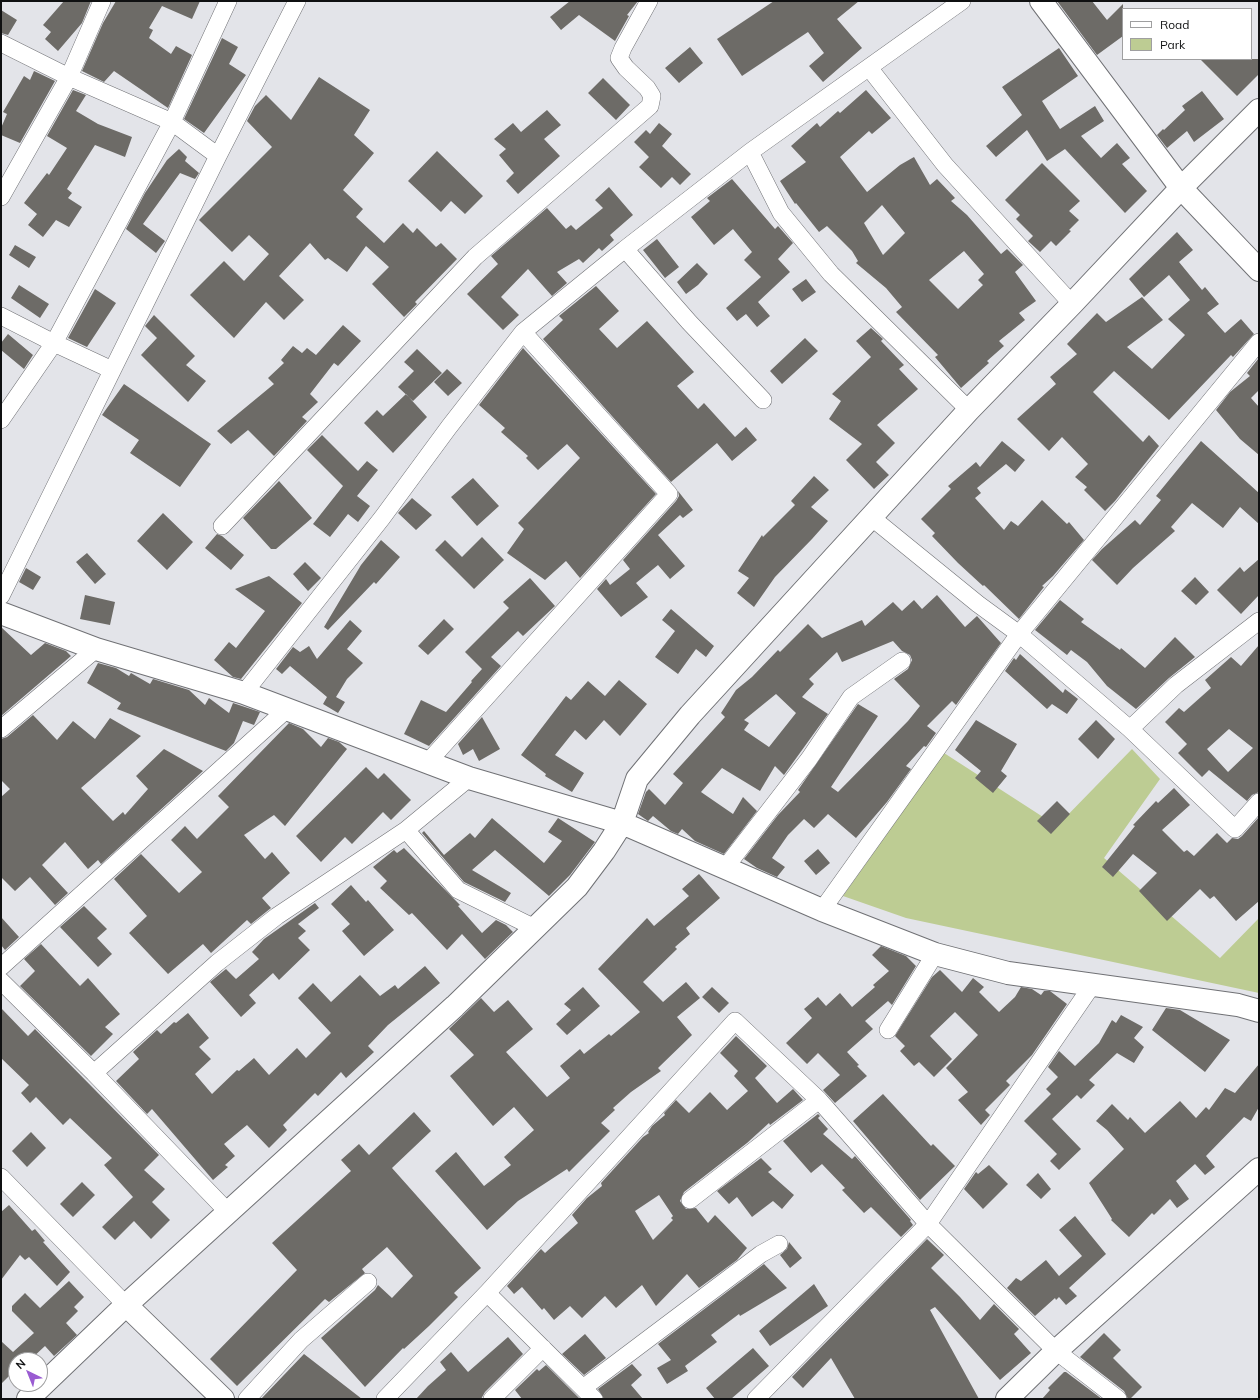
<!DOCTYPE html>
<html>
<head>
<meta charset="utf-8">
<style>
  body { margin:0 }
  #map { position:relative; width:1260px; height:1400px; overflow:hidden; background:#e3e4e9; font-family:Mulish,sans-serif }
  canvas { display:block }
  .frame { position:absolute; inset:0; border:2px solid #0f1011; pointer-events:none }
  .legend { position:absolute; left:1122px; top:8px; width:130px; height:52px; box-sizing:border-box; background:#fff; border:1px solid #9f9fa0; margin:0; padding:5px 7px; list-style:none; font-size:12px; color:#0f1011 }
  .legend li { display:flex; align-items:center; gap:8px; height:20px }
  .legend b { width:20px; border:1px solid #9f9fa0 }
  .north { position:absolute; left:8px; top:1352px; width:40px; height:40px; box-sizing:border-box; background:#fff; border:1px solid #9f9fa0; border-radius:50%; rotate:317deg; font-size:11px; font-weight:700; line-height:16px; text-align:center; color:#0f1011 }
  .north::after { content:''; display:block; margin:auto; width:14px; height:18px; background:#9a5cd2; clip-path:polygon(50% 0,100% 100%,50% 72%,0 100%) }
</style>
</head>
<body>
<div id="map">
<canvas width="1260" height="1400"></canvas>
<div class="frame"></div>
<ul class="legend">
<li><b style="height:5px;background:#fff"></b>Road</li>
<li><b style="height:11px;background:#bdcc93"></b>Park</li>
</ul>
<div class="north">N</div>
</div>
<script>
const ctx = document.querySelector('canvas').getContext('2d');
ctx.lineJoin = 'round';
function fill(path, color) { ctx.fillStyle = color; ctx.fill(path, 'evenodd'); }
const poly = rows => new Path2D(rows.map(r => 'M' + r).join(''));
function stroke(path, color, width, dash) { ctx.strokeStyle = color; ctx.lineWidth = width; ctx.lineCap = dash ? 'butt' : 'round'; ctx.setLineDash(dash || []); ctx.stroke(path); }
fill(poly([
  [1132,749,1160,779,1104,858,1220,958,1259,918,1259,993,906,918,843,896,944,753,1057,826]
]), '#bdcc93');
fill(poly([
  [64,1,91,1,82,23,58,51,45,39,51,32,43,25],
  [116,1,200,1,192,19,162,6,149,28,153,30,149,38,171,54,176,46,192,55,168,108,114,71,104,82,82,71,103,23],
  [570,1,638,1,627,15,629,16,615,41,579,15,561,30,550,17],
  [774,1,859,1,837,19,862,48,823,82,809,66,824,53,808,32,742,76,717,39],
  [1057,1,1092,1,1107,20,1123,4,1123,36,1097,55],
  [1,10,17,20,8,35,1,33],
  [222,38,238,47,229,64,246,75,204,133,184,119],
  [690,47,703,63,679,83,665,68],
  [1059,48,1078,76,1042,101,1060,129,1095,106,1104,121,1081,136,1101,158,1117,143,1130,158,1122,164,1147,191,1125,213,1065,149,1047,161,1027,130,996,157,986,146,1022,115,1002,87],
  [1200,59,1259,59,1259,74,1237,96],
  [34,71,55,81,20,143,1,135,1,128,7,114,3,112,24,76,30,80],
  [319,77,370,110,354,135,374,153,343,190,363,209,356,217,384,243,403,223,413,233,417,228,436,247,441,243,457,259,415,302,417,304,404,317,372,284,389,267,366,246,347,272,328,258,325,260,310,243,279,276,304,300,284,320,266,302,234,338,190,295,224,261,244,281,269,254,249,235,232,252,199,220,272,147,247,121,255,106,266,95,291,120],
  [603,78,630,105,616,120,588,93],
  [73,90,86,95,76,111,98,124,132,137,125,157,95,145,67,189,72,193,68,198,82,207,69,227,56,220,43,237,28,225,37,214,24,203,47,173,49,175,67,148,47,136],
  [866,90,891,118,872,134,869,131,840,157,867,192,900,165,914,157,930,185,937,179,955,198,951,201,967,215,1001,254,1007,249,1023,265,1015,272,1036,301,1019,313,1025,320,999,341,1004,346,987,361,989,363,961,388,935,357,938,355,896,312,902,307,886,288,856,263,858,261,852,251,827,226,819,232,796,203,795,204,780,181,806,162,791,146,817,123,820,127,838,111,840,113],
  [882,205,905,233,883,255,864,223],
  [964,251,984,274,978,280,983,285,958,309,929,280],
  [1202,91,1224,119,1194,142,1187,131,1167,148,1157,135,1163,129,1164,130,1185,110,1182,106],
  [547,110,561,125,544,139,560,156,518,194,506,181,514,173,499,155,506,149,494,139,513,123,521,132],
  [659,123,672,134,662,146,691,174,680,185,672,177,661,188,639,167,649,157,634,142,646,130,650,134],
  [179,149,187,157,185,161,199,173,195,179,180,173,143,224,165,241,156,253,126,229,145,193,167,160],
  [437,151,483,196,465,214,451,201,441,212,408,181],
  [1042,163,1080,201,1069,211,1079,220,1069,230,1071,231,1056,246,1051,241,1040,252,1028,241,1033,236,1016,219,1020,215,1005,200],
  [732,179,775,229,778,226,793,243,778,259,790,272,758,302,770,316,757,327,746,314,737,321,726,308,761,277,744,260,752,252,733,229,714,245,691,217,710,201,707,198],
  [609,187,633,215,610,235,614,240,602,251,599,248,583,263,579,259,557,272,567,283,552,296,528,269,501,297,519,315,503,330,467,294,498,264,491,256,547,208,566,229,571,225,576,230,603,208,595,200],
  [1177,232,1193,250,1179,262,1202,290,1205,287,1219,304,1207,313,1225,333,1241,319,1254,334,1233,357,1231,355,1169,420,1114,371,1093,392,1143,442,1149,435,1159,446,1115,501,1105,511,1084,490,1087,487,1075,477,1088,464,1062,437,1049,451,1017,419,1056,384,1050,377,1077,354,1067,344,1097,313,1106,322,1142,297,1163,320,1127,347,1152,369,1185,335,1168,319,1190,300,1169,275,1144,297,1129,279],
  [657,239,679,267,665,278,643,250],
  [15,245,36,257,29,268,9,255],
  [697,263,708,274,698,285,686,294,677,282],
  [806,279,816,292,802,302,792,289],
  [19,285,49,304,40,318,11,298],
  [596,286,619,311,599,329,617,348,647,321,694,372,677,386,698,409,704,403,735,437,746,427,757,440,732,461,717,443,671,482,543,339,563,320,559,316],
  [95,289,116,303,87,347,68,338],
  [154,315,195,356,186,365,206,381,188,402,141,355,157,338,145,326],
  [343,325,361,341,338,366,334,363,310,394,318,402,302,417,307,421,274,456,248,430,231,444,217,431,274,384,268,378,284,363,281,360,293,346,302,353,307,348,316,355],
  [871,328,883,339,881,341,904,365,899,369,918,389,877,425,895,443,876,462,889,475,874,489,846,460,862,444,829,419,841,401,832,394,871,357,856,341],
  [8,334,33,355,24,369,1,350,1,343],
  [805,338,818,351,782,384,770,371],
  [523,348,656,494,580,578,566,561,545,580,507,553,524,529,518,523,580,458,567,444,538,470,526,458,528,456,501,432,505,428,479,405],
  [417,349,442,373,413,401,398,387,414,371,404,362],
  [1259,358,1259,390,1251,398,1259,407,1259,455,1240,439,1216,410,1230,392,1250,376,1247,373],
  [447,369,462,383,448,396,434,382],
  [124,384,211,444,180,487,130,453,139,440,102,415],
  [406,394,427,417,393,453,364,423,377,410,383,416],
  [322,435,358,471,367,461,378,470,357,496,370,506,358,522,348,514,330,537,313,524,343,486,307,450],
  [1002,441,1025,460,1015,472,1006,464,977,488,981,493,975,498,1004,530,1011,521,1018,526,1042,500,1067,524,1069,522,1084,540,1053,576,1042,586,1044,587,1019,619,984,585,983,586,958,563,932,536,935,533,921,519,951,489,948,486,976,462,980,467],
  [1201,441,1259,493,1259,524,1240,507,1223,528,1192,503,1171,527,1175,531,1133,568,1117,585,1092,560,1102,549,1135,520,1140,525,1161,500,1156,496],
  [814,476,829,490,811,507,828,521,812,539,775,577,754,607,737,593,749,578,738,571,762,535,763,537,795,505,791,501],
  [473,478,499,506,477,526,451,497],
  [279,481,312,518,276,549,271,549,243,518],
  [678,491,693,510,683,518,680,515,658,535,685,566,670,579,658,565,636,583,648,597,621,617,597,589,606,579,610,585,630,569,623,560,676,501,679,496],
  [412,498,432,515,416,530,398,513],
  [163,513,193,542,167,570,137,541],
  [217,534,222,536,244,555,231,570,205,548],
  [482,537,504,560,474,589,435,550,445,540,462,557],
  [381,540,400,557,376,584,374,582,328,630,324,627,361,565],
  [87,553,106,574,95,584,76,562],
  [1259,559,1259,595,1241,614,1217,590,1240,567,1244,572],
  [305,562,321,578,308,591,293,574],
  [26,568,41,577,33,590,19,582],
  [269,576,302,603,241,679,233,677,214,660,229,642,236,648,265,611,235,589],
  [1195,577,1209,592,1196,605,1181,591],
  [530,578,555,606,523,636,518,631,491,657,501,666,429,746,404,734,421,700,446,712,472,682,471,681,482,669,465,652,509,608,503,602],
  [85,595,115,602,110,625,80,619],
  [937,595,965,627,977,616,1001,643,956,705,952,701,927,726,936,733,926,747,924,746,906,766,911,769,887,802,856,838,828,814,814,828,804,819,788,835,772,858,785,867,777,877,757,868,744,859,778,815,800,792,798,790,858,704,878,716,831,787,838,792,908,721,920,706,894,679,908,669,912,660,910,655,902,651,893,641,842,662,837,652,809,679,814,684,802,697,828,714,784,775,775,766,760,791,722,768,701,792,733,814,743,797,757,811,724,854,695,841,682,829,678,834,671,831,653,816,648,821,638,814,646,792,649,789,665,805,683,783,673,774,725,717,721,713,736,690,752,677,778,650,780,652,808,624,822,638,862,620,865,626,893,602,902,611,914,600,922,609],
  [776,694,796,713,769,747,744,730,749,723,744,720],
  [1060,600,1084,619,1081,622,1120,650,1121,648,1145,668,1175,637,1195,657,1169,678,1136,709,1107,686,1087,662,1071,650,1067,655,1035,630],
  [671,609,714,646,706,657,696,649,678,674,655,657,675,631,662,620],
  [444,619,454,629,428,655,418,646],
  [350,620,362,631,347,649,363,663,347,679,336,697,345,702,338,713,323,704,327,697,290,666,282,674,276,669,293,647,300,652,309,646,317,659],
  [1,627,31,655,45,643,66,651,71,656,1,716],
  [1259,645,1259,792,1252,795,1247,801,1209,770,1202,777,1178,753,1187,744,1165,722,1179,708,1184,712,1211,688,1205,680,1231,657,1241,666],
  [1229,729,1253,748,1228,772,1207,749],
  [1020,654,1063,693,1065,689,1078,699,1067,714,1052,704,1047,709,1005,671,1014,658,1016,660],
  [98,663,116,668,129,676,131,673,150,684,153,679,189,690,205,705,209,698,229,713,233,703,260,712,254,725,243,721,234,743,226,751,117,709,121,703,87,683],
  [619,680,647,704,620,736,604,720,586,740,575,730,555,755,584,773,572,792,545,776,546,774,521,755,566,696,571,700,588,681,605,696],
  [33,715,57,740,73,721,95,739,110,718,141,736,81,788,113,821,123,812,125,815,148,789,136,776,164,749,203,771,101,864,98,860,88,869,65,842,42,865,68,893,55,905,30,877,15,891,1,877,1,797,10,789,1,780,1,739,7,737],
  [482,717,500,749,479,761,473,749,463,755,458,744],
  [976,720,1017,744,1001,771,1007,776,993,793,975,778,981,771,955,750],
  [1096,720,1115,739,1098,759,1078,739],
  [289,723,303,729,321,747,328,738,339,742,347,749,285,826,274,815,244,835,265,859,272,852,290,873,262,898,271,908,251,924,247,920,211,953,203,944,168,974,129,933,147,916,114,879,141,854,179,893,202,872,171,840,185,826,197,839,229,807,218,796],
  [366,767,378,779,384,773,411,800,391,820,383,812,352,844,345,837,321,862,296,836],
  [1174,788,1190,805,1162,830,1184,852,1187,850,1194,856,1217,833,1227,843,1232,838,1238,839,1242,836,1259,817,1259,901,1236,921,1214,896,1210,899,1200,889,1167,921,1139,891,1157,873,1133,854,1113,877,1102,867,1135,826,1133,825,1156,801,1158,803],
  [1057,801,1070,814,1051,834,1037,821],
  [492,818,544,863,562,841,548,832,558,818,595,842,570,875,549,896,495,850,472,870,511,893,505,902,464,882,422,833,424,831,444,855,470,833,475,838],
  [404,848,460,905,458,906,482,933,496,920,506,925,513,932,485,959,462,934,447,950,412,913,409,915,380,888,387,881,373,867,394,850,397,853],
  [818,849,830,863,816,875,804,861],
  [699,874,720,898,686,928,690,934,675,947,677,949,643,982,663,1002,686,982,700,998,677,1017,692,1035,658,1068,661,1071,631,1092,613,1108,615,1110,601,1123,610,1131,569,1172,567,1169,518,1201,487,1230,435,1171,456,1152,484,1186,511,1165,504,1157,534,1130,514,1107,493,1126,450,1076,474,1055,449,1029,481,998,494,1012,508,1000,533,1029,506,1052,547,1097,570,1078,560,1066,580,1049,584,1054,609,1034,611,1036,640,1012,598,969,647,918,654,926,689,896,682,889],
  [351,885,366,902,368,900,394,930,364,956,342,931,350,924,331,904],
  [315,903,319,908,298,924,306,931,298,938,310,950,279,980,273,973,249,995,256,1003,241,1017,210,982,226,969,236,979,259,959,252,952,264,939],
  [84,906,107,929,97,938,112,954,98,967,60,927],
  [1,917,19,937,5,950,1,945],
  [41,944,80,986,88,978,120,1014,105,1027,113,1034,91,1056,20,986,35,971,24,959],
  [881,946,906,956,916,966,892,1005,888,1001,865,1021,873,1029,847,1052,859,1065,857,1066,867,1076,835,1103,823,1090,840,1075,818,1053,807,1064,786,1043,812,1018,804,1009,818,997,826,1006,840,993,852,1007,875,987,873,985,889,971,872,955],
  [425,966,440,983,388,1025,368,1046,374,1052,346,1078,341,1072,318,1096,315,1093,283,1125,287,1130,269,1148,247,1125,224,1144,235,1156,225,1165,228,1167,213,1180,152,1109,147,1114,116,1081,139,1059,133,1052,157,1030,161,1034,174,1022,176,1023,188,1013,209,1038,199,1047,211,1059,195,1074,212,1094,237,1070,239,1071,254,1058,269,1075,297,1048,306,1058,331,1033,298,998,313,983,331,1002,360,975,380,996,395,985,398,989],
  [940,970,962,992,973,978,984,987,979,992,999,1012,1015,997,1021,987,1032,989,1041,995,1044,991,1050,991,1067,1004,1032,1055,1006,1081,1010,1085,985,1110,990,1115,981,1125,958,1100,968,1092,946,1068,978,1035,955,1012,930,1036,952,1059,934,1077,919,1062,914,1066,900,1051,905,1046,895,1036,932,977],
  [583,987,600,1006,567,1035,556,1024,571,1010,564,1004],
  [712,987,729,1003,719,1013,702,997],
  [1,1008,28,1036,35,1029,159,1155,144,1170,165,1189,152,1202,170,1220,151,1239,134,1221,115,1240,102,1227,133,1197,104,1165,112,1158,70,1118,63,1125,36,1097,30,1103,21,1093,29,1085,1,1058],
  [1166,1008,1180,1010,1230,1040,1205,1072,1152,1030],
  [1121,1015,1143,1027,1134,1038,1144,1047,1134,1063,1117,1053,1089,1080,1095,1085,1081,1099,1077,1095,1052,1119,1081,1149,1059,1170,1050,1161,1057,1154,1024,1121,1051,1094,1046,1089,1058,1077,1048,1067,1059,1051,1075,1066,1099,1043,1112,1020,1116,1023],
  [736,1036,767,1066,755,1078,777,1103,793,1089,803,1100,770,1125,769,1123,747,1143,684,1192,680,1201,686,1209,696,1208,708,1223,715,1215,747,1248,737,1260,699,1288,687,1274,656,1306,642,1285,616,1308,605,1296,582,1318,570,1306,554,1320,544,1308,542,1310,522,1287,514,1294,507,1286,541,1249,545,1253,578,1223,572,1215,587,1198,602,1186,601,1183,643,1137,649,1133,648,1132,652,1126,665,1115,664,1113,676,1100,689,1113,710,1092,727,1110,748,1091,734,1076,738,1071,720,1053],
  [659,1195,673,1216,671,1218,673,1220,653,1240,635,1211],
  [1259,1064,1259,1107,1251,1121,1244,1117,1206,1156,1215,1167,1205,1175,1195,1164,1176,1181,1189,1199,1177,1208,1170,1199,1154,1215,1152,1213,1129,1237,1111,1220,1112,1219,1089,1183,1124,1149,1107,1130,1096,1121,1112,1104,1128,1120,1130,1117,1145,1133,1180,1101,1196,1118,1206,1107,1209,1110,1225,1088,1235,1093],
  [883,1094,931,1146,933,1144,955,1166,920,1200,853,1121],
  [414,1112,431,1131,392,1168,481,1268,454,1293,458,1297,429,1326,404,1349,403,1348,365,1387,321,1338,375,1290,378,1285,392,1298,413,1276,387,1247,362,1269,365,1273,329,1302,325,1299,237,1386,210,1359,297,1270,272,1243,351,1171,341,1160,359,1144,369,1155],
  [818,1114,820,1116,818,1118,828,1129,823,1134,852,1159,855,1156,911,1220,910,1221,913,1225,901,1237,871,1207,864,1213,842,1190,845,1188,822,1164,811,1173,783,1141],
  [31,1132,46,1148,27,1167,12,1151],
  [761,1158,772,1169,768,1172,794,1195,782,1209,773,1201,752,1217,737,1197,729,1204,717,1191],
  [989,1165,1008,1184,983,1209,964,1189,976,1172,978,1174],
  [1038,1173,1051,1189,1041,1199,1026,1185],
  [82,1182,95,1195,73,1217,60,1204],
  [9,1205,32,1231,35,1229,45,1241,43,1242,70,1272,57,1286,29,1257,25,1260,20,1255,1,1280,1,1212],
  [1075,1216,1106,1254,1069,1288,1077,1296,1066,1305,1059,1297,1056,1300,1055,1298,1035,1316,1007,1288,1016,1278,1021,1281,1046,1260,1059,1276,1082,1256,1059,1230],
  [927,1239,944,1255,931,1268,960,1297,980,1320,994,1304,1019,1329,1014,1334,1031,1353,1000,1380,935,1307,930,1310,979,1399,855,1399,831,1358,803,1388,792,1377],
  [789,1242,802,1258,790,1268,780,1255,787,1249],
  [764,1264,787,1288,740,1316,739,1314,711,1335,717,1342,685,1366,688,1371,667,1384,657,1368,671,1360,658,1344],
  [69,1281,84,1297,74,1307,78,1311,66,1323,77,1335,54,1356,45,1346,30,1360,16,1360,16,1369,1,1384,1,1341,13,1352,34,1333,12,1311,12,1306,25,1293,40,1308],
  [814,1284,828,1306,770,1346,759,1331],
  [1104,1333,1121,1350,1113,1358,1142,1387,1130,1399,1128,1399,1124,1391,1080,1357],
  [585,1334,606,1358,584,1375,562,1354],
  [508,1337,523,1354,485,1392,481,1399,416,1399,428,1386,446,1370,440,1362,451,1352,468,1372],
  [753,1348,769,1366,731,1399,715,1399,706,1388],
  [304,1354,362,1399,261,1399],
  [632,1364,642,1375,631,1385,643,1399,604,1399,598,1389],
  [546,1365,580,1399,522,1399,515,1390,537,1369,539,1371],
  [1064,1372,1066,1372,1102,1399,1042,1399,1050,1390,1048,1388]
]), '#6d6b67');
const street = poly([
  [1,43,69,77,172,122,218,156],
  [870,69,945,165,1072,304],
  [750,152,781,213,831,274,969,410],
  [1,197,69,77,102,1],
  [625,249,689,322,763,400],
  [1,316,54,343,112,370],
  [1,420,54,343,172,122,228,1],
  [871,517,978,604,1019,634,1130,729,1235,829,1259,802],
  [222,526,475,257,650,106,652,96,647,88,626,68,619,58,623,48,649,1],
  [1,596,218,156,297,1],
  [244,693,382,518,449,427,523,332,625,249,750,152,962,1],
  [1,729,96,649],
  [1130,729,1176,685,1259,621],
  [428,762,669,494,523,332],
  [406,830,458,890,535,928],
  [725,868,809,759,851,697,902,661],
  [822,910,1019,634,1259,342],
  [1,967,286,710],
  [1,981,94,1073],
  [888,1030,935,954],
  [1,1177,126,1305],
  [690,1200,819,1100],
  [228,1212,94,1073,217,963,277,916,406,830,469,778],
  [487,1293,735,1021,819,1100,928,1224,1093,984],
  [583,1388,761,1254,779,1244],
  [247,1399,301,1340,368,1282],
  [385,1399,487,1293,594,1399],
  [492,1399,543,1348],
  [756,1399,928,1224,1056,1351,1118,1399]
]);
const secondary = poly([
  [1041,1,1181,188,1259,270],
  [1,613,96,649,244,693,469,778,622,823,822,910,935,954,1008,973,1238,1005,1259,1011],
  [126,1305,223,1399],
  [28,1399,126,1305,455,1006,577,887,604,851,622,823,637,779,690,715,969,410,1072,304,1181,188,1259,110],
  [1007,1399,1056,1351,1259,1169]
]);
stroke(street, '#707175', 18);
stroke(secondary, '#707175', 24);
stroke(street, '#fff', 17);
stroke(secondary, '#fff', 22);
</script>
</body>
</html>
